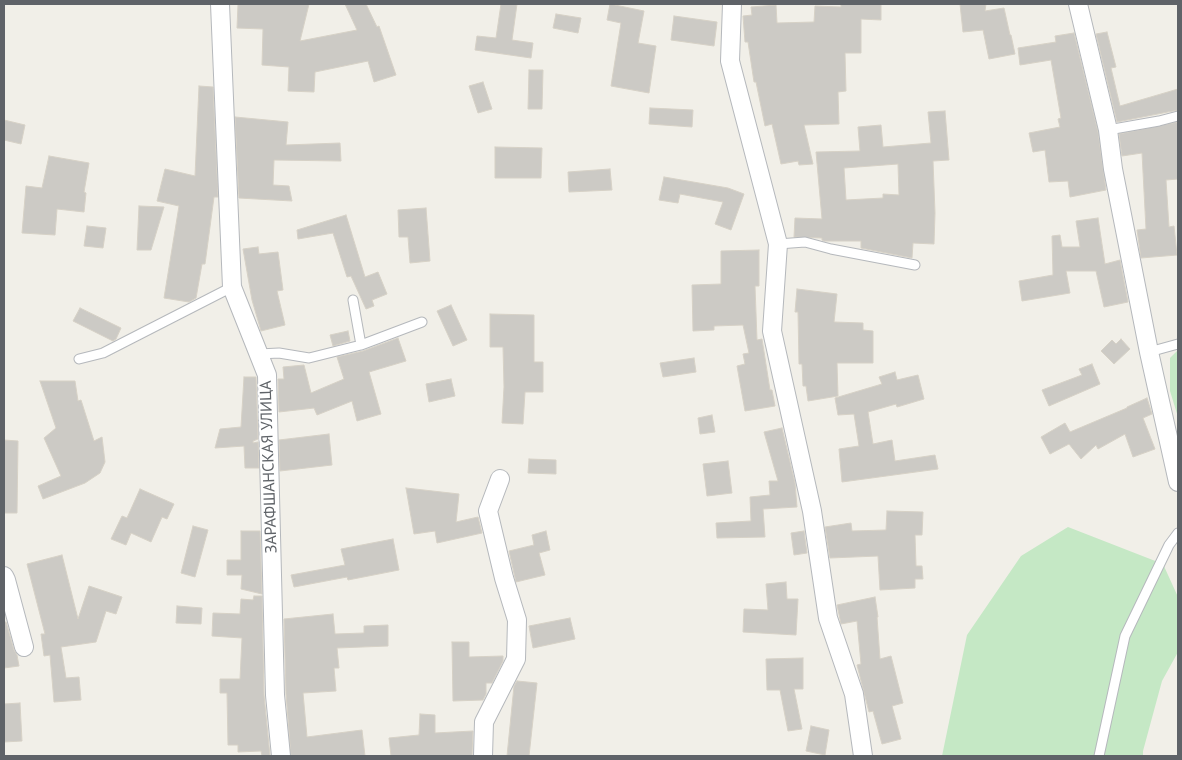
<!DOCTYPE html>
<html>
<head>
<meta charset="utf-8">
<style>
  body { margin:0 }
  #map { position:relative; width:1182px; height:760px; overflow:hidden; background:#f1efe8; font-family:"PT Sans",sans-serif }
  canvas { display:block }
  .frame { position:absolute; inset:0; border:5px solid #5f6368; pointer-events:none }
</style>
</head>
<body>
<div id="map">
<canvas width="1182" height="760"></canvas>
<div class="frame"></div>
</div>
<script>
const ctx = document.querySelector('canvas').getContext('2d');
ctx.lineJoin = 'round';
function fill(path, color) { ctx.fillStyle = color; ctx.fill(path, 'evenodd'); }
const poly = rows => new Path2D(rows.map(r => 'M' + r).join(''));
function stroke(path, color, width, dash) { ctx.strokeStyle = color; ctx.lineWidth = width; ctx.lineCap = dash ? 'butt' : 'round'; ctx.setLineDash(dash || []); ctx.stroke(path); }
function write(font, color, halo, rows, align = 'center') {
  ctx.font = font + ' "PT Sans",sans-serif'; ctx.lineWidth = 4; ctx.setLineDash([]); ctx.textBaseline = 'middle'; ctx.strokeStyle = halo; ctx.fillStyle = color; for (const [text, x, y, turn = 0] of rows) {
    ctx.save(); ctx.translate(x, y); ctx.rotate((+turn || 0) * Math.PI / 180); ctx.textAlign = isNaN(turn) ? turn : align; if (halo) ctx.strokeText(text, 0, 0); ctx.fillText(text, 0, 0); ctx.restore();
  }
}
fill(poly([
  [1178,350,1178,417,1170,391,1170,358],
  [1068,527,1163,564,1178,597,1178,652,1162,681,1143,751,1143,756,942,756,967,635,1021,556]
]), '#c5e8c5');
const building = poly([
  [238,4,309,4,300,41,357,30,345,4,366,4,377,27,379,26,396,75,374,82,368,61,315,72,314,92,288,91,289,67,262,65,263,29,237,28,238,4],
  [501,4,517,4,512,40,533,43,531,58,475,50,477,36,496,38,501,4],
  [610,4,644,11,638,43,656,46,649,93,611,86,621,23,607,20,610,4],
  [841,4,881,4,881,20,861,19,861,53,845,53,846,91,838,92,839,124,804,125,813,164,799,165,798,161,781,164,772,124,765,126,756,82,754,82,748,42,745,42,743,16,752,15,751,7,776,5,777,23,814,22,815,6,841,7,841,4],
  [960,4,986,4,985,11,1004,8,1010,35,1011,35,1015,54,989,59,983,30,963,32,960,4],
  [556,14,581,18,578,33,553,28,556,14],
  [674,16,717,22,714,46,671,40,674,16],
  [1107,32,1116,67,1111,68,1120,106,1178,89,1178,110,1117,122,1096,34,1107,32],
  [1074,33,1098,132,1106,190,1070,197,1068,181,1049,182,1045,150,1033,152,1029,133,1060,127,1058,119,1061,118,1051,60,1020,65,1018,48,1056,42,1055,36,1074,33],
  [529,70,543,70,542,109,528,109,529,70],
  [483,82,492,109,478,113,469,86,483,82],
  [199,86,213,87,218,197,214,197,205,264,202,264,196,298,189,302,164,298,179,206,157,201,165,169,195,176,199,86],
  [650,108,693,110,692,127,649,124,650,108],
  [945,111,949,160,933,161,935,213,934,244,913,243,912,258,861,248,861,241,824,241,822,240,822,238,794,237,795,218,822,219,816,152,860,151,858,127,881,125,883,147,931,143,928,112,945,111],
  [898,164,899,195,883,194,883,198,846,200,844,168,898,164],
  [235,117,288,122,286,145,340,143,341,161,274,160,273,185,289,186,292,201,239,198,235,117],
  [4,120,25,125,21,144,4,140,4,120],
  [1178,122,1178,179,1166,180,1169,227,1174,226,1177,255,1141,258,1137,230,1146,229,1142,153,1122,156,1119,134,1178,122],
  [495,147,542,148,541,178,495,178,495,147],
  [49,156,89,163,84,192,86,193,84,212,57,209,55,235,22,233,26,186,42,188,49,156],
  [610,169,612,190,569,192,568,172,610,169],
  [664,177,728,188,744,194,731,230,715,224,723,202,680,194,678,203,659,200,664,177],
  [139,206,164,207,151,250,137,250,139,206],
  [426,208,430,261,410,263,408,237,399,237,398,210,426,208],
  [346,215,365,277,378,272,387,294,372,300,374,306,366,309,351,276,347,277,333,233,298,239,297,230,346,215],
  [1098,218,1105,264,1120,260,1128,302,1104,307,1096,271,1066,271,1070,293,1022,301,1019,281,1053,275,1052,236,1060,235,1062,247,1080,247,1076,221,1098,218],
  [87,226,106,228,103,248,84,246,87,226],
  [258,247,259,254,278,252,283,290,277,291,285,325,261,331,252,300,243,249,258,247],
  [759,250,759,286,755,286,757,340,762,339,770,390,772,390,775,406,745,411,737,366,745,364,743,354,749,353,743,325,714,326,714,330,693,331,692,285,721,284,721,251,759,250],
  [797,289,837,294,834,322,863,323,863,330,873,331,873,363,837,363,838,396,808,401,806,386,803,386,802,364,799,364,798,312,795,312,797,289],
  [451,305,467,340,453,346,437,311,451,305],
  [80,308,121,328,116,339,113,341,73,321,80,308],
  [490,314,534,315,534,362,543,362,543,392,525,392,523,424,502,423,504,387,503,347,490,347,490,314],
  [348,331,350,341,333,346,330,335,348,331],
  [398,338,406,361,369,372,381,414,357,421,352,401,317,415,314,408,279,412,278,379,284,379,283,367,304,365,311,393,344,379,337,357,363,351,398,338],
  [1121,339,1130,349,1114,364,1101,351,1112,340,1116,344,1121,339],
  [694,358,696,372,663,377,660,363,694,358],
  [1092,364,1100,384,1049,406,1042,390,1082,375,1079,369,1092,364],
  [895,372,897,380,918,375,924,399,897,407,896,404,868,412,873,444,892,440,895,461,935,455,938,469,842,482,839,449,859,446,854,414,838,415,835,398,882,384,879,377,895,372],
  [244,377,256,377,258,439,253,441,253,443,258,442,259,468,245,468,244,446,215,448,220,429,241,427,244,377],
  [451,379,455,396,429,402,426,384,451,379],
  [40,381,75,381,78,401,81,400,94,441,102,437,105,462,100,473,85,483,43,499,38,486,61,476,44,438,56,428,40,381],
  [1147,398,1152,414,1143,418,1155,449,1133,457,1125,434,1098,449,1096,445,1081,459,1069,444,1050,454,1041,437,1065,423,1070,432,1127,408,1127,407,1147,398],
  [712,415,715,432,700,434,698,418,712,415],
  [782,428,795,483,797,507,763,509,765,537,717,538,716,523,751,521,750,497,770,495,769,481,778,481,764,432,782,428],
  [329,434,332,465,280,471,279,440,329,434],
  [4,440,18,441,17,513,4,513,4,440],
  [529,459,556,460,556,474,528,473,529,459],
  [728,461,732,493,707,496,703,464,728,461],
  [406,488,459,494,456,522,478,517,482,533,437,543,435,531,414,534,406,488],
  [140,489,174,504,167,519,162,517,151,542,131,533,126,545,111,539,122,516,127,518,140,489],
  [887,511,923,512,922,535,915,535,916,566,922,566,923,579,915,579,915,588,880,590,878,556,830,558,825,527,851,523,852,531,886,530,887,511],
  [193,526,208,530,195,577,181,573,193,526],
  [241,531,260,531,262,594,241,589,242,575,227,575,227,560,241,560,241,531],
  [546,531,550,550,539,553,545,575,516,582,509,551,534,545,532,535,546,531],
  [804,531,807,553,794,555,791,533,804,531],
  [393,539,399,570,348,580,347,577,294,587,291,575,345,565,341,549,393,539],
  [62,555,78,619,89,586,122,597,116,614,106,611,96,642,61,647,66,678,79,677,81,700,54,702,50,655,44,656,41,634,45,634,27,564,62,555],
  [786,582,787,599,798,599,796,635,743,632,744,609,768,610,766,584,786,582],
  [254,596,262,596,264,695,270,756,262,756,261,751,238,752,238,745,228,745,227,693,220,693,220,679,240,679,242,638,212,636,213,613,240,614,241,599,253,600,254,596],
  [875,597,878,617,877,617,880,659,891,656,903,703,892,706,901,739,882,744,873,711,869,712,857,665,861,664,857,621,841,624,837,605,875,597],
  [177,606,202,608,201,624,176,623,177,606],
  [333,614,335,634,364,633,364,626,388,625,388,646,337,648,339,668,334,668,336,691,303,693,307,737,362,730,365,756,291,756,286,694,284,619,333,614],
  [570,618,575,639,533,648,529,626,570,618],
  [4,622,6,622,14,650,17,655,19,666,4,668,4,622],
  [452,642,469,642,469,657,503,656,503,661,492,683,486,683,486,694,483,700,453,701,452,642],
  [803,658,803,689,794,689,802,729,788,731,780,690,767,690,766,659,803,658],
  [517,681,537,683,529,756,507,756,514,686,517,681],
  [20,703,22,741,4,742,4,704,20,703],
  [420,714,435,715,435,733,473,731,472,756,391,756,389,738,419,735,420,714],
  [811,726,829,730,825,755,806,751,811,726]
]);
fill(building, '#cccac5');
stroke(building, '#d6d1c6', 1);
const service = poly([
  [1108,130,1159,121,1178,116],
  [778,244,805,242,831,249,915,265],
  [353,300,361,345],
  [1149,352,1178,344],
  [259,354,279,353,309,358,361,345,422,322],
  [79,359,103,353,232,287],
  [1099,756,1125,636,1169,545,1178,533]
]);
const minor = poly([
  [220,4,232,287,267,375,275,695,281,756],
  [732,4,730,61,778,244,772,331,812,511,828,618,854,694,863,756],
  [1078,4,1108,130,1113,169,1149,352,1178,482],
  [4,576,6,580,24,647],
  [483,756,484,722,516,659,517,620,504,578,488,511,500,479]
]);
stroke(service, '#b5b8bc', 11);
stroke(minor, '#b5b8bc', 20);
stroke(service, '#fff', 9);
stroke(minor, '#fff', 18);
write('16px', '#5f6368', '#fff', [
  ["ЗАРАФШАНСКАЯ УЛИЦА",269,467,-92]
]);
</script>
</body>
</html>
